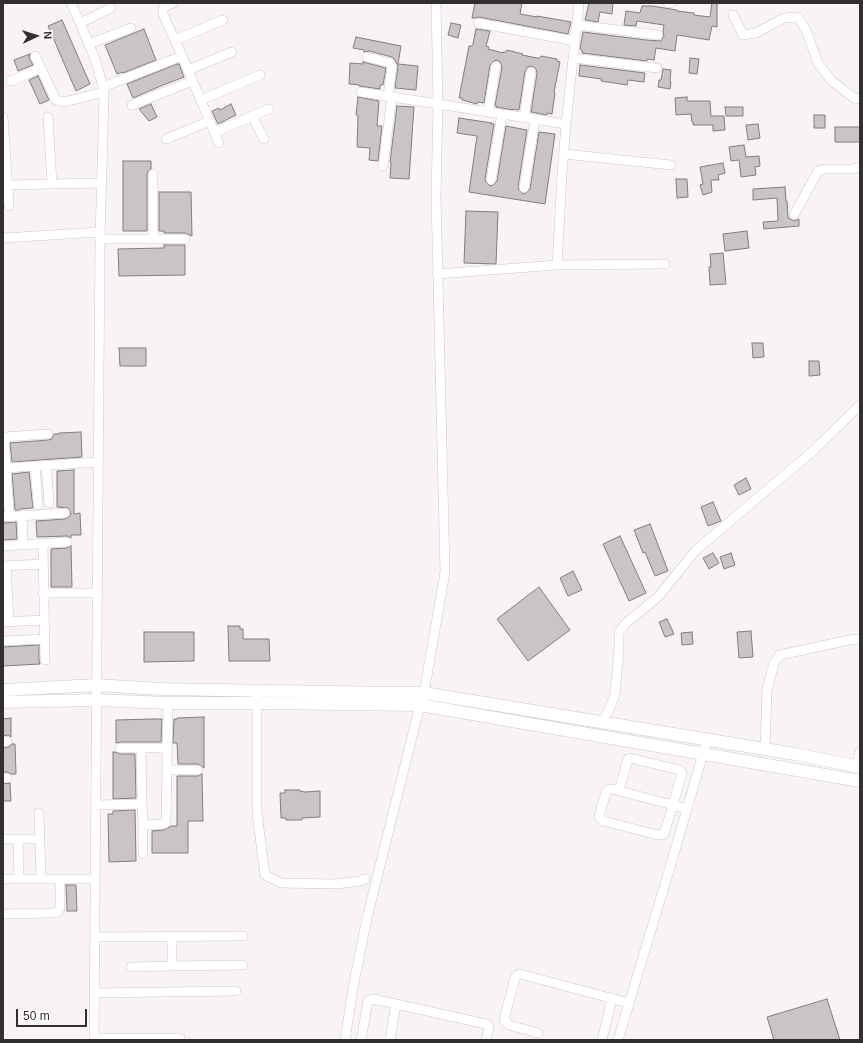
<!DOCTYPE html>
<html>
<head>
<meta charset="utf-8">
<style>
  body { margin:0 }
  #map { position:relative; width:863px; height:1043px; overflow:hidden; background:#f9f3f5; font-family:Arial,sans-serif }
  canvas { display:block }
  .frame { position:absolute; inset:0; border:4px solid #322f30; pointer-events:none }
  .north { position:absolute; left:16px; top:16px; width:40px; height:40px; -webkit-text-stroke:3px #fff; paint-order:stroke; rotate:86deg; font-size:11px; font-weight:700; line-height:16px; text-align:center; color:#322f30 }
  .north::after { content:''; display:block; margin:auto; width:14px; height:18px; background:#322f30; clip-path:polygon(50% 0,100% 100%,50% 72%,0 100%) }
  .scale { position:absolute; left:16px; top:1009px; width:71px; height:18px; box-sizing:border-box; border:2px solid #322f30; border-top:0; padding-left:5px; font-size:12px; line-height:14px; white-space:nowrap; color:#322f30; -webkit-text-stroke:3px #fff; paint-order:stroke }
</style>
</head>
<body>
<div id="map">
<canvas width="863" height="1043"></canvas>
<div class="frame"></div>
<div class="north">N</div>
<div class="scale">50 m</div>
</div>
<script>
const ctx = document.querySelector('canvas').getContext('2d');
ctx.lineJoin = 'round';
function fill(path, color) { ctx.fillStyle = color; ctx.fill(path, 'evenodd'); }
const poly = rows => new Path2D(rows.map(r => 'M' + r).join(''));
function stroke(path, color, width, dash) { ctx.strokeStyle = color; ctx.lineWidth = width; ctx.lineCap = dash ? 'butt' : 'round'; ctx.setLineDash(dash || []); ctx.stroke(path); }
const building = poly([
  [475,3,522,3,520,14,537,17,537,16,571,22,568,34,479,17,475,18,472,18,475,3],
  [589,3,613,3,612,14,600,12,598,22,585,20,589,3],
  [712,3,717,3,717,27,712,26,709,40,677,35,675,51,656,48,654,60,647,59,647,61,582,53,582,50,580,49,583,32,646,40,661,41,664,36,663,32,664,25,637,21,636,26,624,25,626,11,640,13,642,6,652,6,677,10,677,11,694,13,694,15,710,17,712,3],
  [62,20,90,84,76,91,48,26,62,20],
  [451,23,461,25,458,38,448,35,451,23],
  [144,29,156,60,123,73,123,72,117,74,105,45,144,29],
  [476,29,490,31,486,46,489,47,488,49,503,53,503,52,506,52,507,50,523,54,522,55,537,58,540,58,541,56,557,59,557,61,560,62,554,92,555,93,552,114,547,113,547,115,531,112,537,73,536,69,532,66,528,67,525,71,519,110,513,109,513,110,496,107,497,106,495,106,502,67,500,62,497,60,494,61,490,65,484,103,477,102,477,104,462,100,462,98,459,98,469,46,472,46,473,44,476,29],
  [356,37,401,46,398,64,418,66,416,90,395,88,398,67,395,60,392,57,369,51,364,52,364,50,353,48,356,37],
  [30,54,29,58,33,65,18,71,14,60,30,54],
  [690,58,699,59,697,74,689,73,690,58],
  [363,62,386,68,383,85,380,85,380,89,359,86,359,85,349,84,350,63,363,64,363,62],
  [177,64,179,64,184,77,163,85,133,98,127,84,177,64],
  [580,65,645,73,644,82,628,80,627,85,601,81,602,79,579,76,580,65],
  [663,69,671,70,670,81,671,82,670,89,658,87,659,80,661,80,663,69],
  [38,76,49,100,40,104,29,80,38,76],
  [358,97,379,101,377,126,382,126,378,161,369,160,370,148,357,147,358,115,356,115,358,97],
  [687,97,687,101,710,101,711,116,724,116,725,130,713,131,713,125,693,125,693,122,692,122,691,114,676,115,675,98,687,97],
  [151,104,157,117,149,121,139,109,151,104],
  [231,104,236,115,218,124,212,111,219,108,220,110,231,104],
  [397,106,414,107,409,179,390,178,391,162,390,162,397,106],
  [725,107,743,107,743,116,726,116,725,107],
  [814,115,825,115,825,128,814,128,814,115],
  [459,118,492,123,491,124,494,124,485,179,486,182,490,186,493,185,497,181,506,126,527,130,518,187,519,190,523,194,526,193,530,189,539,132,555,134,545,204,469,192,477,136,457,133,459,118],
  [758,124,760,138,748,140,746,125,758,124],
  [835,127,860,127,860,142,835,142,835,127],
  [744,145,746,157,759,156,760,166,755,167,756,175,741,177,739,160,731,161,729,147,744,145],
  [123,161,151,161,151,169,148,171,147,174,147,231,123,231,123,161],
  [723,163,725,173,718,175,719,180,711,180,712,192,703,195,700,185,703,184,700,167,723,163],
  [676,179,687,179,688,197,677,198,676,179],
  [785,187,786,201,787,201,788,218,794,221,799,219,799,226,764,229,763,222,778,221,777,198,753,200,753,189,785,187],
  [159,192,191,192,192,236,185,233,164,233,164,231,159,231,159,192],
  [466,211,498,212,496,264,464,263,466,211],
  [747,231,749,248,725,251,723,234,747,231],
  [164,245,185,245,185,275,119,276,118,249,164,248,164,245],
  [723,253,726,284,710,285,709,267,711,267,710,254,723,253],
  [752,343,763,343,764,357,753,358,752,343],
  [119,348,146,348,146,366,120,366,119,348],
  [809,361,819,361,820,375,809,376,809,361],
  [81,432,82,457,12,462,10,443,48,440,52,439,54,434,59,434,59,433,81,432],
  [74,470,74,514,80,513,81,535,71,535,71,538,67,536,37,537,36,521,65,519,70,516,71,512,68,508,57,507,57,471,74,470],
  [29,472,33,508,20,509,19,510,15,510,12,474,29,472],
  [746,478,751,489,739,495,734,485,746,478],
  [713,502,721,521,708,526,701,507,713,502],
  [16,522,17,539,3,540,3,523,16,522],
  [650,524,668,571,655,576,645,552,643,553,634,530,650,524],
  [620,536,646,593,629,601,603,544,620,536],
  [71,546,72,587,51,587,51,549,67,548,71,546],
  [713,553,719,563,709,569,703,558,713,553],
  [731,553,735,565,724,569,720,557,731,553],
  [573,571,582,590,568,596,560,578,573,571],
  [539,587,570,630,528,661,497,619,539,587],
  [667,619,674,634,665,637,659,622,667,619],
  [228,626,240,626,240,629,243,629,243,639,269,639,270,661,229,661,228,626],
  [751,631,753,657,739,658,737,632,751,631],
  [144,632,194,632,194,661,144,662,144,632],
  [692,632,693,644,682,645,681,633,692,632],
  [39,645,39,660,40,664,3,666,3,647,39,645],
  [204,717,204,768,198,764,178,764,177,743,173,743,174,719,177,719,177,718,204,717],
  [11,718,11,737,8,735,3,736,3,719,11,718],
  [153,719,162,719,161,742,120,742,116,743,116,720,153,719],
  [12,744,15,744,16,774,11,774,7,772,3,772,3,748,9,747,12,744],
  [113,752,115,752,120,754,135,754,136,798,113,799,113,752],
  [202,774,203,821,188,821,188,853,152,853,152,831,164,830,168,828,171,826,177,826,177,776,198,776,202,774],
  [10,783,11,801,3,801,3,784,10,783],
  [285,790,300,790,300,791,305,792,320,791,320,817,302,818,302,820,286,820,286,818,281,818,280,793,285,793,285,790],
  [135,810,136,861,109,862,108,814,113,814,113,811,135,810],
  [66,885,76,885,77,911,67,911,66,885],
  [827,999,840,1040,774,1040,767,1017,827,999]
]);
fill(building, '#cac4c6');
stroke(building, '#827d7e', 1);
const minor = poly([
  [71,3,80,23,95,59,103,87,104,96,100,239,94,1040],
  [668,3,671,3],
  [733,15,743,35,756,33,784,18,798,17,806,30,818,63,832,81,854,98,860,99],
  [80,23,111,8],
  [478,23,575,41],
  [577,25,658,35],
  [175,40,223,20],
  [89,44,131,28],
  [35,56,56,100,64,102,104,92],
  [182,56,219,143],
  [367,57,390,63,392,66,388,96],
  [573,58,657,68],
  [188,70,232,52],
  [11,81,41,68],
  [103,87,182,56,163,14,163,10,164,7,173,3],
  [361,92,566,124],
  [201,100,260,75],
  [132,105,192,81],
  [488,112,496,66],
  [252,116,264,139],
  [3,117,9,206],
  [48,117,52,184],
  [524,118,531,72],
  [215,132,269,109],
  [166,139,210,121],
  [564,154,671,165],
  [383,166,392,97],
  [491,180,502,114],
  [7,185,101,183],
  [524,188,535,120],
  [794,215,818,171,825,169,852,169,860,167],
  [3,238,100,232],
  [100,239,153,239,153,174],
  [153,239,185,239],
  [557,265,562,175,566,124,579,3],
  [437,274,557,265,665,264],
  [46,465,49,503],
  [35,466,38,505],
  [5,468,98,462],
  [9,511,4,437,48,434],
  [22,515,23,545],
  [3,517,65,513],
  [43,544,45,660],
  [3,546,67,542],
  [3,566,43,564],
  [6,566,9,622],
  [43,593,97,593],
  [3,622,44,620],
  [3,641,44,639],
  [257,698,257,813,265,875,281,883,336,884,360,881,365,879],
  [601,722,608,712,615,695,619,648,619,632,626,623,658,597,696,550,813,451,860,405],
  [3,742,7,741],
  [120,748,141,748,142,804],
  [141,748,167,748],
  [765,749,767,690,774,663,780,655,849,640,860,639],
  [857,766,860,752],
  [167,770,198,770],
  [3,778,7,778],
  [619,791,628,759,630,758,679,770,682,773,681,776,673,805,664,834,658,835,603,821,599,817,606,792,608,790,612,789,619,791,673,805,687,809],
  [96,805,142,804,143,825,164,824,166,822,168,703],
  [39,813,41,879],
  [3,839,40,839],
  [18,839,19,879],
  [143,854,143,825],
  [3,879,95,879],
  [3,914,53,913,58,912,60,908,60,879],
  [95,937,243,936],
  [172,966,243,965],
  [131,967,172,966,172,937],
  [94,993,236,991],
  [396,1004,486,1024,488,1025,489,1028,486,1040],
  [538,1033,509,1025,504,1020,515,978,517,975,520,974,629,1003],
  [94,1038,180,1038],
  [345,1040,353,988,367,918,420,705,424,693,445,572,436,197,438,104,436,3],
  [361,1040,368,1001,373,999,396,1004,390,1040],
  [602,1040,612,998],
  [618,1040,671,864,707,740]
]);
const tertiary = poly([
  [3,690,96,685,161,689,391,693,424,693,795,754,860,767],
  [3,702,96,700,168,703,258,703,420,705,860,781]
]);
stroke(minor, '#cec7c9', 10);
stroke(tertiary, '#cec7c9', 13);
stroke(minor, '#fff', 9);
stroke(tertiary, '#fff', 12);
</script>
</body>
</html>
